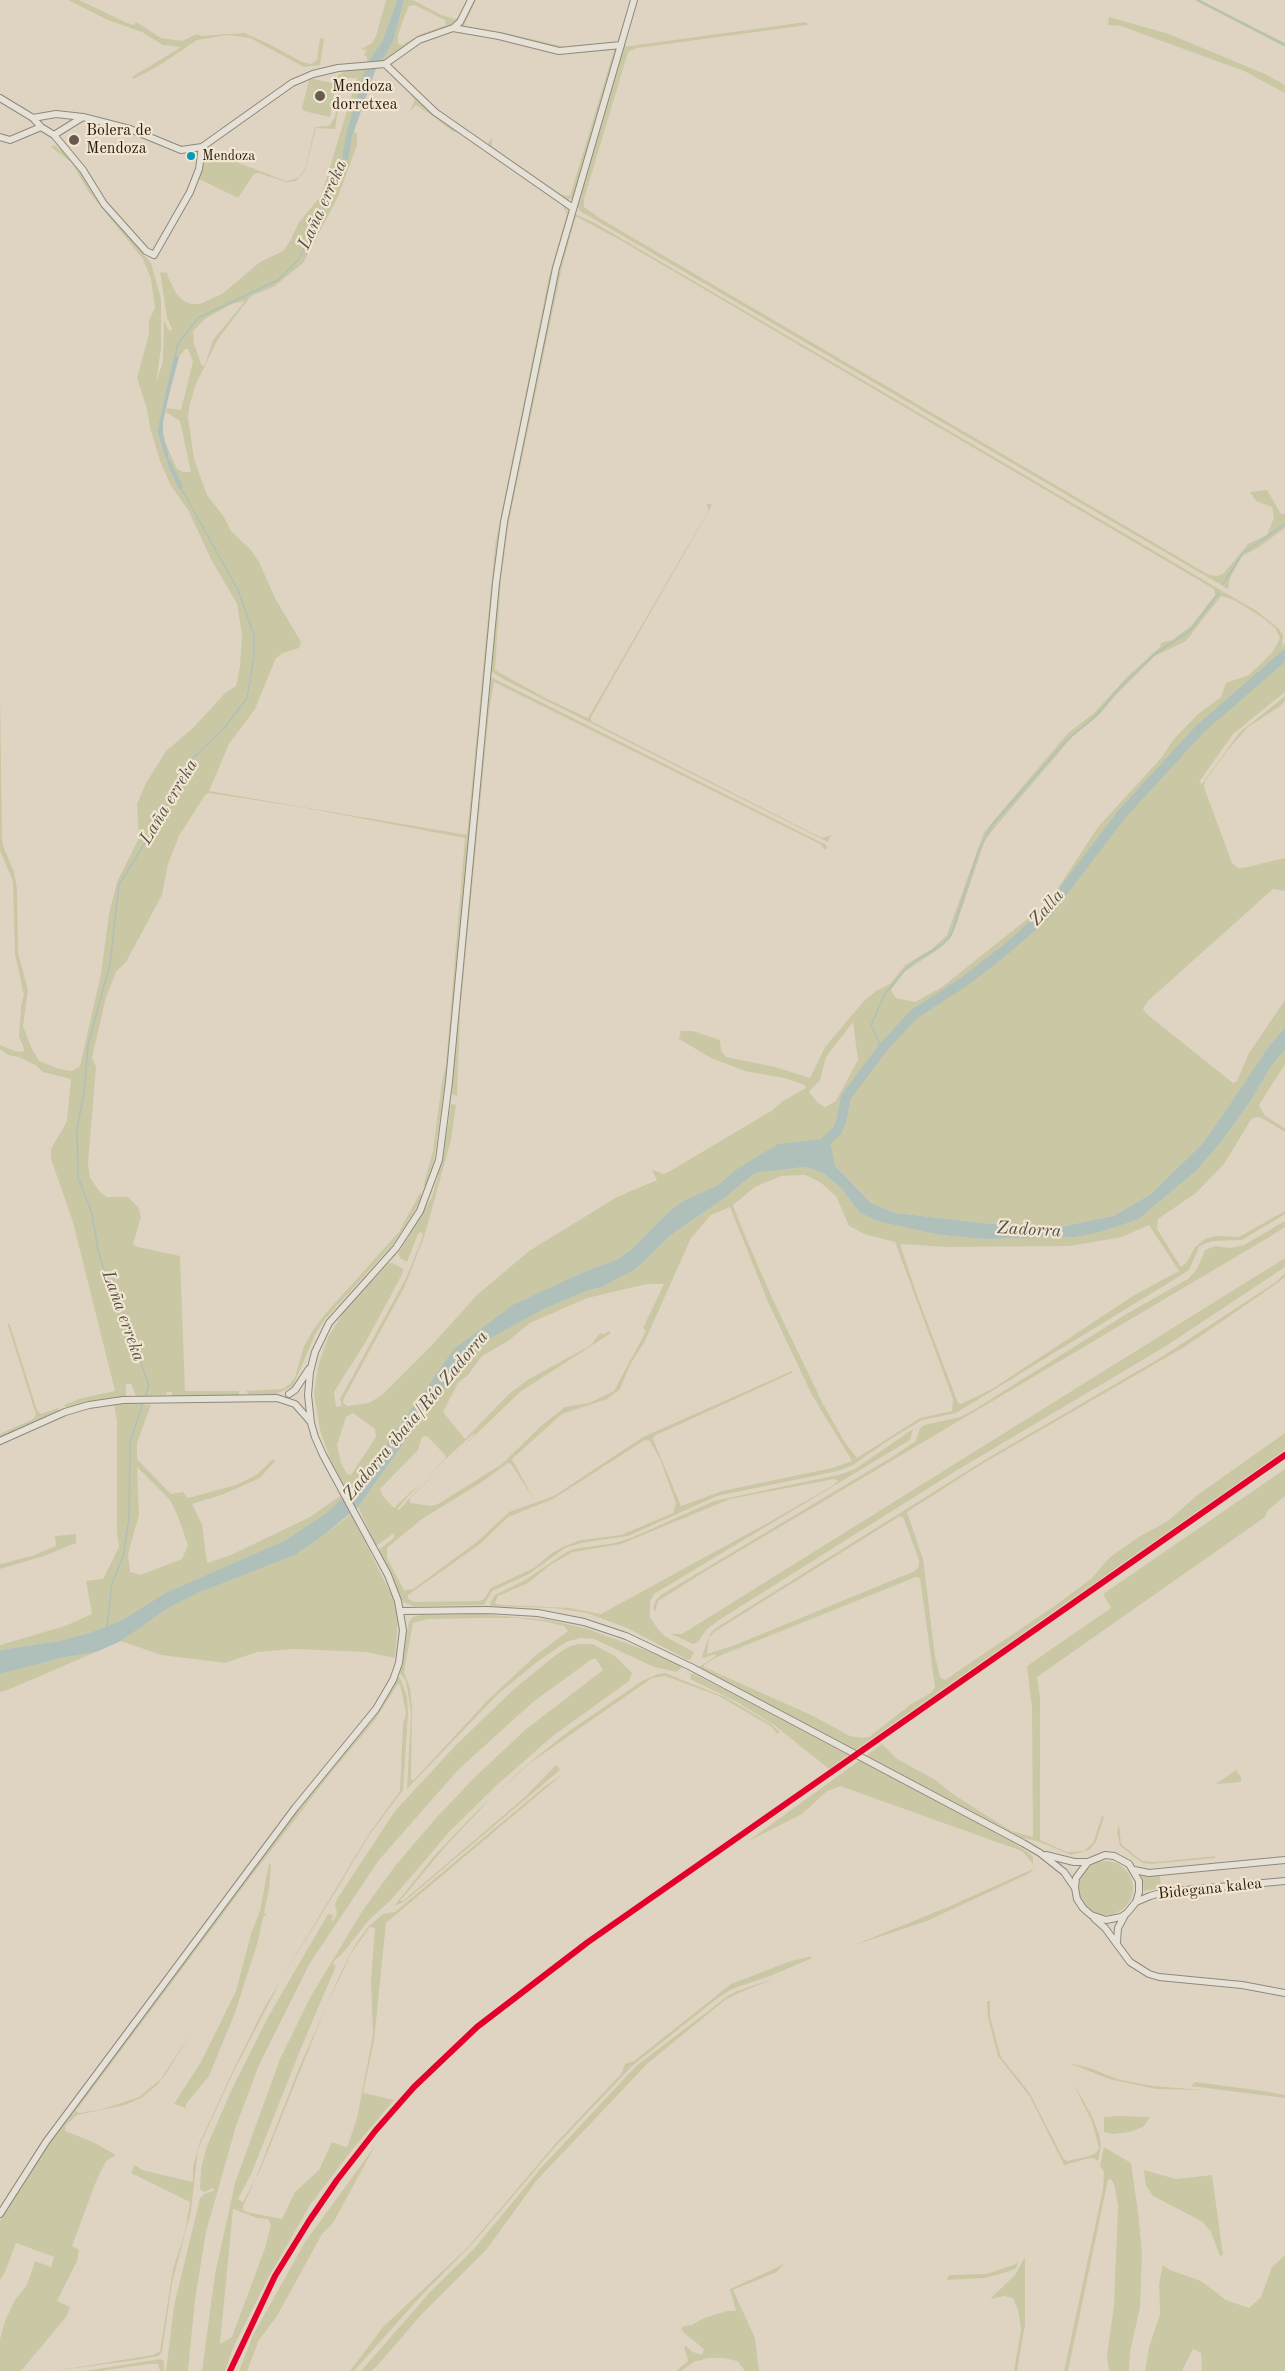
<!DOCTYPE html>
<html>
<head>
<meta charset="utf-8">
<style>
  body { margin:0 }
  canvas { display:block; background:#dfd4c2 }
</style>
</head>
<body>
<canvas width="1285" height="2371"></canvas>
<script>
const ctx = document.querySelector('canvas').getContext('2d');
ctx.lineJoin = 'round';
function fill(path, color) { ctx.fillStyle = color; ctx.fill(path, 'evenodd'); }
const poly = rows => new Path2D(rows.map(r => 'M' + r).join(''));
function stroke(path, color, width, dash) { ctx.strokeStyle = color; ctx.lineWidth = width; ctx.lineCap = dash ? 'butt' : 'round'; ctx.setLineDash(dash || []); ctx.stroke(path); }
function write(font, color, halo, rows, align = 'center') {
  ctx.font = font + ' "Old Standard TT",serif'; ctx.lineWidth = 4.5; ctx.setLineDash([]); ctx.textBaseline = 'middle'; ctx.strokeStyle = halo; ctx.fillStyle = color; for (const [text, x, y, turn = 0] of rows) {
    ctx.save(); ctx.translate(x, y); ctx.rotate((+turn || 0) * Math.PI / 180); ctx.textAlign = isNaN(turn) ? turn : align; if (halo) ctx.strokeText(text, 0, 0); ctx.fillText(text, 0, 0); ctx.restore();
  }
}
fill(poly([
  [68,0,79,0,127,23,134,25,136,22,161,38,182,41,197,34,202,36,244,33,269,44,302,62,311,64,317,60,320,38,324,39,320,65,304,67,250,38,228,35,197,40,157,67,133,79,132,77,181,47,163,45,142,32,108,20],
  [386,0,397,0,382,42,374,56,367,62,367,57,364,55,367,51,361,49,372,43,376,36],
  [404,0,413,0,441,15,455,19,459,17,469,0,457,22,454,25,420,37,382,61,394,39],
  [415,5,445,20,446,25,421,34,402,45,398,44,398,35,407,10,409,6],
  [474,0,476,0,464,26,466,28,505,33,566,47,617,42,631,0,618,43,564,48,462,29,461,23],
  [1194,0,1200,0,1285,43,1285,47],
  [1109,17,1169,34,1265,74,1285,85,1285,93,1244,71,1121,26,1108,25],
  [806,22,808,25,637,48,628,52,584,199,584,207,601,219,1209,575,1217,576,1224,573,1248,544,1267,535,1274,518,1272,507,1256,501,1250,492,1267,490,1281,514,1285,514,1285,528,1256,549,1242,556,1230,578,1228,589,580,211,577,205,623,47],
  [614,47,616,50,573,199,565,200,487,145,492,137,492,146,504,155,562,195,570,196,614,50,571,53],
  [366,68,357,102,352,137,354,132,357,133,357,145,338,197,303,263,275,286,251,296,218,339,196,384,189,407,188,417,194,459,207,495,224,517,231,531,251,550,259,562,275,598,301,642,299,648,283,653,276,658,255,709,229,744,209,791,467,835,495,545,549,276,567,214,562,205,460,133,452,131,430,114,416,105,410,111,415,100,411,95,412,93,438,117,543,190,565,207,569,213,498,547,447,1071,434,1160,426,1184,423,1187,433,1151,442,1081,446,1065,465,838,306,808,209,793,205,795,179,836,168,864,162,895,126,962,116,972,106,997,92,1058,96,1067,88,1164,90,1178,100,1192,107,1197,128,1197,138,1207,141,1217,133,1244,138,1247,180,1256,185,1391,239,1391,239,1395,172,1396,172,1392,167,1392,166,1395,136,1396,131,1384,126,1384,126,1396,91,1401,66,1409,64,1405,82,1398,115,1391,73,1222,51,1159,51,1149,67,1121,71,1079,43,1072,37,1066,19,1057,8,1055,0,1049,0,1045,15,1051,23,1052,24,1048,19,1037,21,1006,24,995,15,954,13,881,0,851,0,688,2,837,3,846,14,872,17,889,18,953,28,990,23,1026,31,1047,39,1061,59,1069,72,1071,80,1066,101,974,109,914,117,882,139,838,137,804,146,783,166,751,193,728,226,692,236,686,240,666,242,634,237,604,211,559,188,510,171,486,160,461,150,427,147,409,137,378,149,334,149,320,155,308,151,279,143,259,88,191,72,163,51,147,54,145,69,156,78,166,91,191,151,263,161,299,161,348,156,383,163,361,164,320,168,329,171,331,172,329,167,318,160,272,168,273,167,275,176,293,182,300,191,304,200,304,222,294,260,262,283,251,290,241,299,222,321,196,357,78,341,78,342,84,335,129,316,128,305,171,296,181,286,182,259,173,254,174,238,198,197,178,210,152,286,181,298,178,305,169,315,127,329,126,335,117,340,86,337,76,347,70],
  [245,301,213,340,205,365,202,366,194,344,193,331,206,318,232,304],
  [185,349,188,349,193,362,181,410,167,408,166,412,180,421,191,472,183,472,177,469,166,444,165,445,181,490,169,468,157,433,174,355,179,357],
  [314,79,336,84,330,117,304,111,302,108,309,80],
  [575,214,595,223,1219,589,1257,611,1279,629,1283,635,1282,646,1285,643,1285,692,1233,734,1199,782,1202,784,1239,733,1285,696,1285,701,1279,707,1248,727,1227,751,1205,781,1204,787,1232,863,1238,868,1243,868,1285,858,1285,891,1273,889,1148,1001,1143,1009,1148,1015,1233,1083,1237,1081,1249,1053,1285,1000,1285,1027,1269,1046,1229,1107,1202,1144,1151,1194,1113,1216,1055,1228,982,1223,896,1213,871,1203,835,1166,830,1148,822,1139,734,1171,718,1185,683,1201,667,1213,633,1248,618,1259,586,1271,514,1304,476,1334,434,1377,362,1478,348,1493,330,1459,320,1430,314,1394,318,1366,328,1337,345,1310,389,1263,393,1263,400,1267,404,1270,388,1301,364,1345,334,1392,336,1407,342,1406,340,1399,406,1278,419,1246,423,1235,421,1232,418,1234,407,1262,400,1258,398,1254,432,1197,443,1158,451,1104,456,1105,451,1140,424,1237,405,1286,344,1398,343,1403,347,1406,369,1403,382,1395,430,1347,477,1295,529,1251,617,1197,657,1180,652,1170,664,1174,670,1171,771,1111,783,1101,806,1088,805,1085,784,1078,745,1071,711,1058,679,1039,681,1031,693,1031,720,1040,721,1051,726,1057,775,1067,810,1078,825,1047,863,1002,876,991,890,984,905,965,932,949,947,935,984,832,1068,733,1093,714,1129,675,1160,647,1161,643,1172,640,1191,626,1215,595,1214,589,622,241,577,217,575,219,562,267,509,521,501,579,495,670,547,699,588,718,708,511,707,503,712,505,591,717,591,721,814,834,822,838,831,835,828,842,505,680,492,672,491,669,504,540,554,291],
  [1221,596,1234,600,1263,618,1275,628,1280,638,1272,653,1249,675,1226,683,1221,697,1197,715,1173,740,1162,757,1098,827,1060,885,1041,908,942,987,915,1002,896,998,891,990,904,972,936,951,950,939,956,926,985,840,996,826,1073,736,1100,714,1116,695,1155,656,1186,641],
  [853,1022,858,1060,836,1101,825,1107,818,1103,809,1092,820,1080,826,1057],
  [353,1413,375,1429,376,1437,351,1475,347,1474,341,1463,337,1445,346,1417],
  [491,677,826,845,827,848,825,850,820,844,494,682,489,712,460,1013,457,1096,452,1094,454,1067],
  [1285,1050,1285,1064,1259,1105,1265,1116,1285,1128,1285,1132,1260,1117,1252,1118,1224,1164,1196,1193,1158,1219,1157,1229,1181,1267,1187,1262,1195,1247,1205,1239,1216,1236,1239,1237,1285,1211,1285,1214,1242,1240,1213,1241,1204,1244,1199,1247,1189,1270,1170,1282,956,1413,922,1420,889,1440,853,1465,838,1471,717,1496,628,1536,581,1543,565,1548,529,1574,492,1591,484,1605,413,1606,403,1602,378,1550,393,1539,394,1533,376,1546,358,1507,429,1408,461,1367,484,1342,546,1308,589,1290,602,1287,636,1269,671,1235,723,1199,755,1173,804,1167,815,1170,823,1173,841,1188,859,1212,941,1235,984,1239,1075,1237,1139,1219,1197,1170,1222,1141,1251,1100,1272,1065],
  [805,1175,820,1182,836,1196,849,1226,867,1235,895,1242,953,1399,952,1411,920,1418,857,1458,844,1441,823,1404,773,1300,743,1231,733,1205,755,1187,781,1176],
  [730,1207,768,1302,812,1395,852,1461,832,1468,722,1491,681,1506,653,1439,654,1436,792,1373,792,1371,643,1437,554,1496,509,1512,477,1542,413,1589,404,1590,387,1558,387,1548,422,1519,479,1484,508,1463,511,1464,533,1498,512,1459,562,1414,607,1399,620,1389,630,1365,645,1341,691,1238,711,1215],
  [1149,1225,1179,1271,1133,1296,992,1389,961,1404,958,1403,918,1298,901,1247,901,1244,946,1247,1070,1246,1122,1237],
  [647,1284,664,1284,643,1328,646,1331,614,1391,589,1403,565,1407,541,1426,502,1464,438,1504,432,1506,410,1503,410,1498,520,1392,611,1333,609,1331,604,1334,600,1333,591,1345,529,1379,509,1394,465,1439,443,1412,458,1383,468,1375,482,1356,508,1341,530,1323,587,1298],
  [474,1433,475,1434,457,1453,414,1493,399,1510,397,1509,421,1482],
  [427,1436,446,1456,445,1459,394,1508,383,1496,380,1489,418,1450,422,1437],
  [645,1440,650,1441,660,1459,676,1503,673,1513,621,1535,581,1540,565,1546,552,1553,534,1568,491,1588,484,1599,479,1601,414,1602,408,1599,408,1595,480,1544,508,1517,553,1499],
  [420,1193,422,1196,414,1212,393,1244,325,1319,315,1335,293,1386,276,1394,248,1394,246,1391,282,1389,290,1384,295,1377,304,1346,313,1330,326,1313,399,1232],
  [1285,1221,1285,1227,1266,1239,704,1572,658,1601,655,1612,653,1608,656,1600,661,1595,892,1457,916,1441,920,1428,924,1425,960,1417,972,1411,1128,1313,1188,1279,1197,1269,1205,1250,1215,1246,1230,1248,1244,1245],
  [1285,1258,1285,1267,1166,1346,954,1472,719,1620,706,1630,698,1642,693,1644,671,1634,682,1634],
  [1285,1273,1285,1277,1279,1282,1186,1346,982,1464,907,1512,923,1559,935,1656,940,1677,945,1680,1053,1607,1091,1579,1110,1557,1142,1535,1168,1521,1196,1496,1285,1433,1285,1450,854,1751,699,1667,716,1656,715,1654,703,1658,702,1656,710,1634,716,1628,988,1458,1160,1358,1276,1282],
  [900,1516,903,1517,919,1560,919,1566,915,1571,735,1645,707,1654,709,1638,714,1632],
  [916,1577,920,1578,935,1687,931,1693,911,1704,869,1737,863,1738,850,1736,811,1715,704,1667,704,1665,719,1656],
  [7,1322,10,1325,37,1410,41,1414,58,1408,59,1410,0,1437,0,1434,33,1419,36,1415],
  [127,1403,151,1405,137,1443,137,1459,171,1494,183,1492,188,1498,236,1485,256,1475,272,1460,276,1460,260,1478,224,1494,192,1504,202,1524,207,1563,231,1555,310,1517,340,1496,343,1499,328,1512,284,1541,167,1592,122,1620,89,1633,59,1641,0,1650,0,1645,65,1626,92,1614,86,1581,103,1579,119,1547,117,1531,117,1421,114,1405],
  [137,1467,170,1500,177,1514,188,1545,182,1559,140,1575,130,1572,128,1554,139,1515],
  [913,1429,910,1440,654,1594,650,1601,650,1617,658,1629,666,1637,694,1652,691,1658,688,1660,627,1628,587,1613,553,1608,491,1606,490,1603,495,1595,525,1580,565,1553,573,1549,615,1543,631,1538,714,1501,842,1474,855,1469],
  [834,1479,838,1481,832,1486,771,1521,601,1614,570,1608,504,1605,496,1604,495,1602,498,1596,528,1583,550,1565,573,1552,621,1544,730,1499],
  [1285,1469,1285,1496,1268,1510,1265,1517,1037,1677,1040,1697,1040,1840,1067,1852,1084,1851,1093,1843,1102,1816,1104,1817,1096,1842,1089,1850,1071,1855,1037,1841,1023,1838,868,1757,863,1762,1013,1842,1033,1856,1033,1864,1022,1851,840,1786,826,1792,802,1814,747,1842,882,1744,897,1759,934,1779,953,1794,987,1816,1012,1831,1033,1837,1032,1707,1027,1666,1111,1608,1103,1594],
  [351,1514,394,1600,398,1618,395,1658,366,1652,294,1649,257,1652,225,1663,161,1655,121,1641,170,1607,198,1593,295,1555,320,1538],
  [76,1534,76,1543,44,1556,0,1569,0,1564,32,1556,56,1546,55,1536],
  [482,1614,548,1620,585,1628,645,1650,680,1665,681,1668,677,1672,654,1667,594,1639,580,1638,566,1642,537,1662,498,1694,407,1789,411,1712,406,1681,399,1672,409,1622,413,1617,420,1615],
  [480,1618,518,1618,547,1622,564,1626,568,1631,535,1656,487,1701,414,1780,411,1780,412,1708,410,1688,404,1672,413,1623,428,1619],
  [579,1644,593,1644,616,1657,632,1673,629,1681,553,1736,499,1783,450,1831,391,1900,369,1920,342,1954,334,1961,333,1964,336,1966,301,2048,252,2172,238,2199,243,2202,255,2180,297,2073,342,1970,355,1945,368,1927,383,1914,395,1912,544,1787,564,1773,386,1923,374,2041,363,2093,394,2100,352,2150,310,2205,267,2280,233,2348,225,2371,202,2371,215,2274,235,2183,280,2059,311,1996,363,1910,395,1866,437,1817,474,1778,525,1730,603,1670,596,1659,592,1659,533,1702,458,1770,379,1860,310,1963,259,2065,236,2126,206,2232,195,2300,188,2371,166,2371,174,2306,200,2198,204,2194,215,2190,213,2188,204,2192,200,2189,201,2168,207,2146,232,2089,268,2017,328,1914,334,1915,331,1920,334,1921,337,1913,335,1904,339,1896,395,1811,455,1746,514,1689,557,1654,570,1646],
  [370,1927,375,1928,371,1982,373,2035,357,2118,348,2145,346,2147,332,2142,319,2170,295,2192,282,2219,247,2212,243,2210,243,2206,261,2168,326,2007,352,1952],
  [233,2209,257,2218,268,2219,271,2225,265,2248,232,2337,220,2344],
  [96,1652,10,1689,0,1692,0,1674,61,1658],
  [665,1673,725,1697,771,1724,780,1732,777,1734,772,1727,719,1696,665,1676,652,1678,530,1763,491,1798,444,1848,400,1901,403,1901,525,1797,556,1765,560,1770,404,1902,394,1906,435,1855,477,1811,520,1771,534,1759,569,1731,642,1681,658,1674],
  [691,1674,694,1674,743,1699,848,1755,829,1769,774,1725,737,1702,690,1679],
  [398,1677,400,1678,407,1696,408,1714,403,1790,368,1837,336,1891,281,1980,233,2073,198,2149,191,2211,172,2283,162,2352,158,2356,136,2360,54,2371,153,2355,160,2351,173,2269,185,2232,190,2202,131,2173,135,2165,142,2170,193,2182,193,2168,199,2144,236,2064,264,2008,368,1835,400,1791,403,1724,406,1713,400,1684,398,1684,375,1720,330,1774,250,1878,76,2111,79,2113,103,2109,139,2097,161,2079,193,2030,166,2074,157,2085,141,2098,125,2105,77,2115,66,2125,65,2131,93,2142,116,2155,106,2161,95,2184,72,2246,79,2250,77,2261,57,2301,70,2307,66,2317,21,2371,0,2371,0,2339,5,2321,15,2300,27,2285,35,2261,51,2267,54,2257,16,2243,5,2272,0,2280,0,2221,47,2147,90,2087,318,1784,371,1722,389,1695],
  [1236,1770,1241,1777,1241,1782,1216,1784],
  [1119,1824,1121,1844,1142,1861,1156,1862,1215,1856,1215,1858,1151,1864,1142,1863,1120,1846,1117,1832],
  '1079 1888a27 27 0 1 1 54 0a27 27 0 1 1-54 0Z',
  [269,1863,271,1865,269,1889,264,1913,267,1914,263,1917,258,1941,235,2013,209,2076,186,2104,186,2108,174,2104,201,2062,236,1991,251,1934,260,1911],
  [1035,1868,1028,1874,927,1921,852,1946,948,1907],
  [1142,1876,1160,1876,1161,1888,1144,1891],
  [812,1956,810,1959,770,1976,732,1989,719,1997,632,2066,554,2148,473,2243,421,2296,354,2371,350,2371,383,2327,468,2247,556,2143,621,2074,625,2064,634,2061,731,1984,788,1962],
  [776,1978,739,1993,725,2000,647,2064,537,2180,486,2250,421,2315,377,2366,371,2371,361,2371,431,2291,473,2250,541,2168,636,2066,728,1996,737,1991],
  [987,2001,990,2001,990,2017,1001,2057,1029,2092,1063,2158,1067,2161,1090,2156,1096,2153,1099,2148,1092,2122,1072,2081,1092,2116,1099,2134,1101,2145,1098,2161,1094,2158,1086,2159,1064,2165,1030,2097,998,2056,988,2018],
  [1069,2063,1090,2068,1117,2079,1153,2086,1204,2090,1156,2089,1109,2079],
  [1195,2082,1263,2091,1285,2095,1285,2098,1191,2086],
  [1118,2116,1150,2117,1143,2127,1130,2132,1113,2134,1104,2132,1104,2117],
  [375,2146,333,2223,322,2234,277,2316,259,2340,247,2371,239,2371,253,2335,305,2242],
  [1104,2147,1131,2163,1138,2212,1142,2252,1140,2307,1130,2352,1129,2371,1109,2371,1107,2356,1114,2305,1118,2206,1114,2184,1111,2179,1108,2180,1068,2371,1064,2371,1103,2189,1104,2172,1100,2166],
  [1144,2170,1176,2179,1212,2175,1223,2255,1220,2256,1211,2232,1203,2222,1153,2196,1146,2186],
  [1285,2255,1285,2371,1202,2371,1201,2353,1193,2349,1182,2371,1145,2371,1149,2347,1160,2314,1159,2284,1163,2265,1170,2270,1201,2281,1226,2300,1249,2308,1261,2297,1272,2267],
  [1025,2257,1025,2325,1017,2371,1014,2371,1021,2329,1018,2310,1013,2298,1004,2296,990,2299,1015,2275],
  [1018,2262,1016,2268,1007,2272,985,2278,947,2280,949,2275,986,2274,1014,2265],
  [784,2263,777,2272,733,2290,755,2338,759,2371,745,2371,737,2361,723,2358,708,2358,694,2362,681,2371,676,2371,688,2361,684,2347,686,2346,693,2352,702,2355,704,2349,684,2333,681,2329,684,2326,692,2325,704,2318,727,2311,736,2311,730,2289,778,2267],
  [161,2359,164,2361,164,2371,160,2371,158,2364,148,2364,101,2371,85,2371]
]), '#cac8a4');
fill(poly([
  [397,0,404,0,394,39,382,61,378,63,352,137,348,161,342,157,347,131,364,73,368,62,382,42],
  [174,355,179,357,169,395,163,422,163,433,169,458,183,487,180,491,169,468,157,432],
  [1285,1027,1285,1050,1272,1065,1251,1100,1222,1141,1197,1170,1139,1219,1100,1232,1075,1237,983,1239,941,1235,877,1221,859,1212,841,1188,823,1173,815,1170,804,1167,755,1173,723,1199,671,1235,636,1269,602,1287,589,1290,546,1308,484,1342,461,1367,429,1408,358,1507,320,1538,295,1555,198,1593,170,1607,121,1641,96,1652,61,1658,0,1674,0,1650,59,1641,89,1633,122,1620,167,1592,284,1541,328,1512,362,1478,454,1349,514,1304,586,1271,618,1259,633,1248,667,1213,683,1201,718,1185,734,1171,778,1144,822,1139,830,1141,835,1166,871,1203,896,1213,982,1223,1055,1228,1113,1216,1151,1194,1202,1144,1229,1106,1269,1046]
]), '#afc0ba');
stroke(poly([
  [1198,0,1285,45],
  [175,356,178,344,198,318,278,280,299,259,340,171,344,158],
  [1223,584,1243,553,1285,524],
  [882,1049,871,1025,884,995,905,970,915,961,943,944,951,935,979,850,992,825,1067,740,1095,717,1119,688,1156,653,1190,631,1219,593],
  [145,1398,149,1386,137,1351,112,1297,98,1250,92,1213,78,1177,77,1128,84,1093,88,1045,110,964,119,885,162,815,191,760,226,726,247,698,254,656,254,635,238,590,182,490],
  [107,1626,112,1583,123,1557,129,1518,130,1443,143,1402]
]), '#afc0ba', 1.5);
stroke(poly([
  [817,1149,837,1131,841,1122,846,1097,882,1049,913,1015,965,981,1004,951,1045,915,1122,814,1200,729,1285,655]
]), '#afc0ba', 10);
const minor = poly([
  [453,28,499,36,559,51,621,45],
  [385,64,435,112,573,208],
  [0,98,33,118,41,127,54,135,83,170,104,204,146,251,154,255,190,192,199,169,202,147],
  [33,118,56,114,83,117],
  [54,135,83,117,130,129,181,150,202,147,292,83,313,74,338,68,385,64,419,40,453,28,460,22,471,0],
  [0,137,10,140,41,127],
  [289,1394,295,1390,309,1369],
  [0,1441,65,1412,89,1405,123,1400,277,1398,295,1404,310,1421],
  [401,1611,488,1610,538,1613,584,1622,626,1636,691,1667,1023,1843,1040,1853,1064,1872,1075,1888],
  [1046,1855,1074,1862,1088,1862,1105,1855,1114,1856,1129,1864,1139,1881,1139,1892,1136,1902,1127,1913,1121,1917,1106,1920,1091,1915,1083,1908,1077,1899,1075,1888,1076,1878,1088,1862],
  [1134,1870,1149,1873,1285,1860],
  [1136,1902,1150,1896,1164,1892,1285,1881],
  [1094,1918,1105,1928,1130,1962,1149,1974,1159,1977,1242,1985,1285,1993],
  [1117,1942,1118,1928,1125,1915],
  [0,2214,46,2142,295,1808,376,1709,393,1680,399,1663,403,1630,398,1601,388,1575,323,1455,315,1437,311,1423,308,1395,310,1372,315,1352,329,1323,396,1248,420,1211,439,1160,449,1082,496,583,504,522,556,268,634,0]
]);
stroke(minor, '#8f887c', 8);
stroke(minor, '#e6e1d7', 6);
stroke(poly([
  [230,2371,275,2276,309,2221,337,2180,376,2130,414,2087,477,2027,588,1942,1285,1455]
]), '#e4002b', 6);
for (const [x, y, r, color] of [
  [320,96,6,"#685a4d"],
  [74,140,6,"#685a4d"],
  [191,156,5,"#049bbb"]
]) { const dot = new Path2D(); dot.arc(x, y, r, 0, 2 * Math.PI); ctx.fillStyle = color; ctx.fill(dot); stroke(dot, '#f2e6d0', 2); }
write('14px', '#28190e', '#f2e6d0', [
  ["Mendoza",202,156]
], 'left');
write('16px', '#28190e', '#f2e6d0', [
  ["Mendoza",332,87],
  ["dorretxea",332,105],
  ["Bolera de",86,131],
  ["Mendoza",86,149]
], 'left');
write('16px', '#28190e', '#f2e6d0', [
  ["Bidegana kalea",1210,1889,-6]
]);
write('italic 18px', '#505149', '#f2e6d0', [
  ["Laña erreka",323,205,-66],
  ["Laña erreka",169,802,-59],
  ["Zalla",1047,908,-48],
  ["Zadorra",1029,1230,3],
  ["Laña erreka",123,1316,70],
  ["Zadorra ibaia/Río Zadorra",416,1416,-50]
]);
</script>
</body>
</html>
